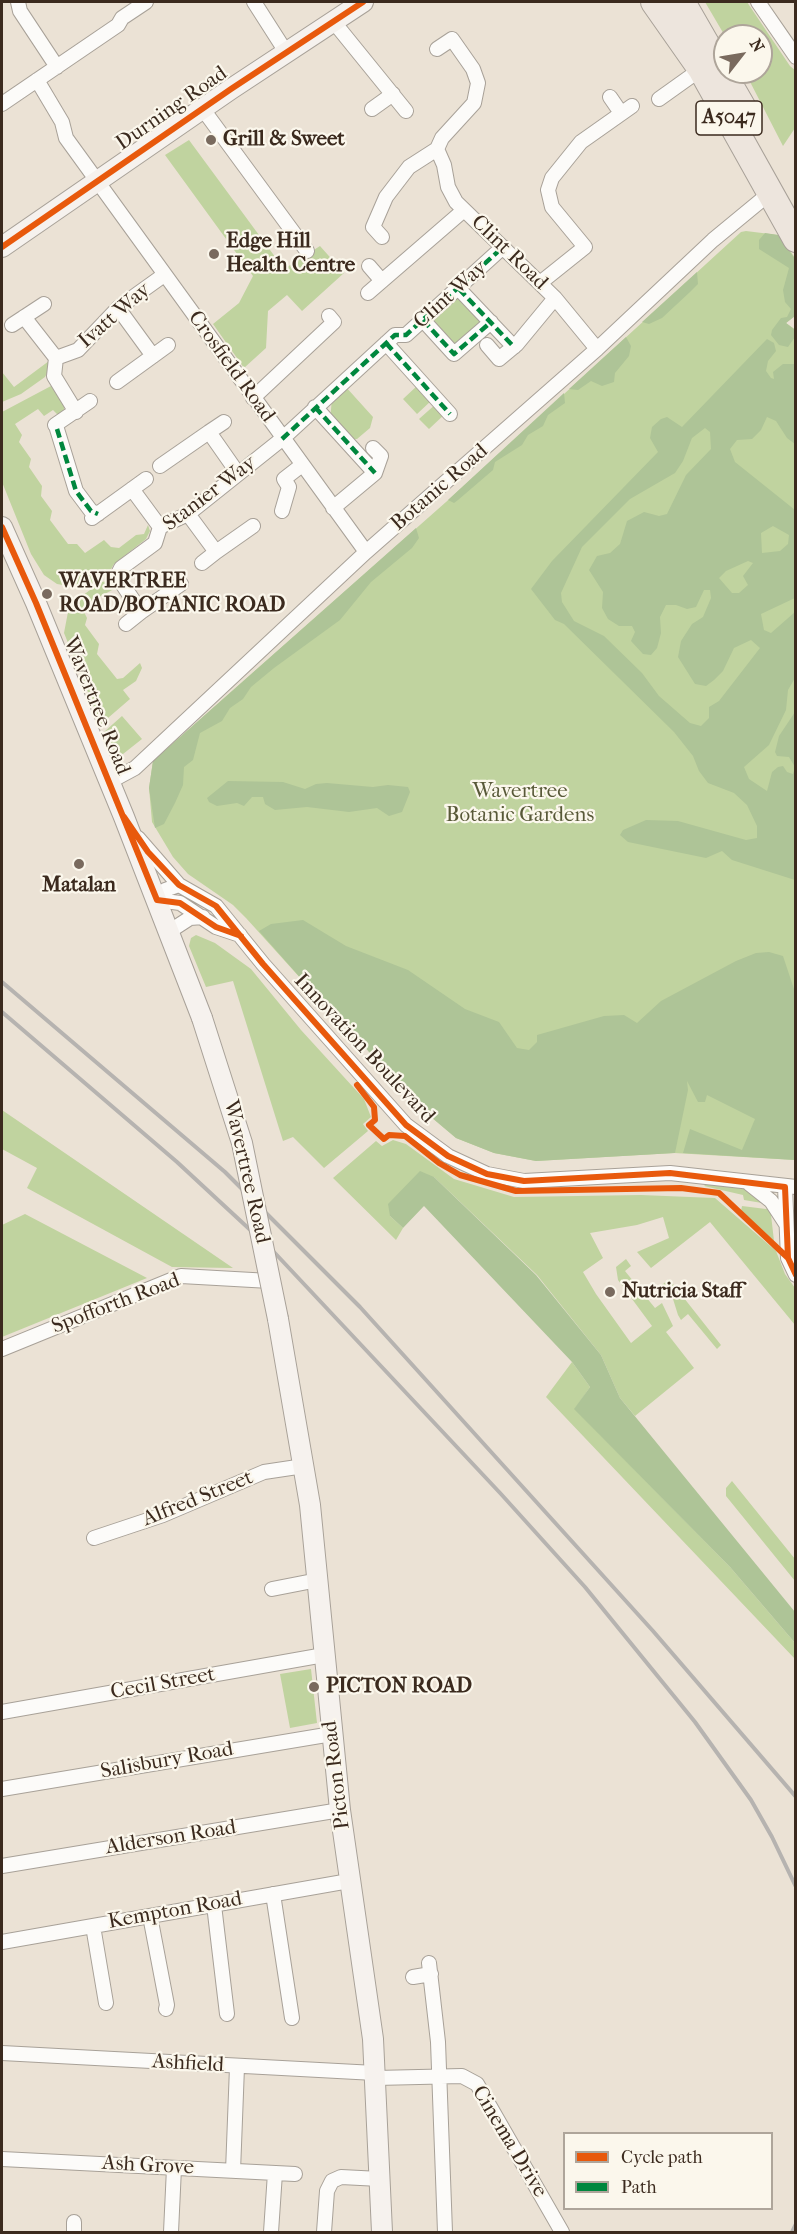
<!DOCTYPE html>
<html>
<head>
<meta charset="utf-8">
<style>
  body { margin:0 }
  #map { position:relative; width:797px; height:2234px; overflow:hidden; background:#ebe2d5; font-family:"IM FELL French Canon",serif }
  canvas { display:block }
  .frame { position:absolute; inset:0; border:3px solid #3b2a1e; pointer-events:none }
  .legend { position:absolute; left:563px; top:2132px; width:210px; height:78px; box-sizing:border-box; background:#fbf7ec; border:2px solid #aea59a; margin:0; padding:8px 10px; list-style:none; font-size:18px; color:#3b2a1e }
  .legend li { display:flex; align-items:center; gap:12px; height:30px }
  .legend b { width:30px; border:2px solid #aea59a }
  .north { position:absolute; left:713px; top:24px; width:60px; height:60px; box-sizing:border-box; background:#fbf7ec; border:2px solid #aea59a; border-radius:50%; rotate:59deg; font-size:16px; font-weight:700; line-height:24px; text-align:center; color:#3b2a1e }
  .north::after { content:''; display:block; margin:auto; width:21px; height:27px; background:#796a5e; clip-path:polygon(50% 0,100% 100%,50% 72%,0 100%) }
</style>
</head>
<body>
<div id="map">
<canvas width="797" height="2234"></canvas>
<div class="frame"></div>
<ul class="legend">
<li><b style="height:8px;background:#e8590c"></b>Cycle path</li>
<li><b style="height:8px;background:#00873e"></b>Path</li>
</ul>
<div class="north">N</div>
</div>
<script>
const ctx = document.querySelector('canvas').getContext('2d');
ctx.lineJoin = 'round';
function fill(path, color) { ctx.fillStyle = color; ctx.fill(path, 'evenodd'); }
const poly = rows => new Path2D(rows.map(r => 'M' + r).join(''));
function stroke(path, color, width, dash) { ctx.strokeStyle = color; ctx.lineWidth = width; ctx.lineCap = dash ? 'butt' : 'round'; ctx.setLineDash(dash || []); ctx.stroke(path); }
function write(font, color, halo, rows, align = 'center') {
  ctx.font = font + ' "IM FELL French Canon",serif'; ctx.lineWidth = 4.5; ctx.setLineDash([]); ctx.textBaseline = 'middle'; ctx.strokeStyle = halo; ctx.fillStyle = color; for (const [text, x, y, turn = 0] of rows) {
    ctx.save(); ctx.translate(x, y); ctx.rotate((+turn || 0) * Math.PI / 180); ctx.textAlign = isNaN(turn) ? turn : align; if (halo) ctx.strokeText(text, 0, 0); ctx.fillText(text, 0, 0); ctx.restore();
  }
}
fill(poly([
  [705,2,747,2,790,66,795,70,795,128,783,146,745,72,761,72,761,36,725,36],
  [189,140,284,269,320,246,344,273,302,311,287,295,268,311,266,348,244,368,213,324,239,303,253,276,165,155],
  [746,231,778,235,796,259,795,316,786,323,796,330,795,1160,674,1153,536,1161,494,1153,456,1138,418,1106,326,1000,312,991,246,918,233,905,188,874,173,857,152,822,149,788,153,761,446,502,741,232],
  [460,293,487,323,458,349,431,324,431,318],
  [49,361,50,367,45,377,21,394,2,402,2,372,14,387],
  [418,385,432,400,417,414,403,399],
  [51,386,65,407,60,417,53,410,44,416,38,409,15,424,22,435,19,442,31,459,29,467,42,486,41,496,52,511,50,520,68,544,77,544,85,553,104,540,111,547,119,548,136,535,144,534,148,525,150,531,146,539,114,564,108,574,90,584,75,587,57,584,44,575,31,554,2,482,2,412],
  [345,386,373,417,370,428,357,439,351,439,330,421,332,398],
  [437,403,446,413,429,429,419,419],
  [108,581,114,589,84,605,83,610,87,618,85,625,99,644,97,654,117,679,123,678,140,663,142,668,136,681,123,690,130,699,101,724,64,633,68,612,75,601,101,582],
  [122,716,142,739,123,754,116,755,104,732],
  [196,935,215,943,251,969,301,1030,364,1099,371,1117,363,1124,368,1131,324,1168,293,1137,283,1141,233,981,206,987,189,946,191,938],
  [2,1110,233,1268,172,1267,27,1188,37,1168,2,1149],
  [393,1140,406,1144,454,1179,514,1197,641,1195,715,1198,776,1251,785,1274,795,1288,795,1325,710,1222,651,1268,637,1252,669,1238,663,1217,637,1225,590,1233,603,1258,583,1272,596,1294,631,1343,652,1326,618,1280,616,1267,626,1259,631,1266,625,1271,655,1308,662,1303,673,1326,666,1332,694,1368,635,1416,620,1398,601,1355,537,1275,434,1177,390,1216,403,1228,396,1240,333,1178,376,1141,382,1146],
  [707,1183,744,1189,764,1199,762,1203,744,1200,743,1195,704,1186],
  [742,1206,766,1209,770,1206,774,1241,741,1211],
  [25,1214,147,1278,2,1337,2,1225],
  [669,1279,721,1345,717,1349,688,1314,681,1320,678,1315,673,1299,662,1285],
  [572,1362,590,1387,575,1409,730,1567,795,1643,795,1659,546,1397],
  [732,1481,795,1559,795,1581,726,1496,726,1488],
  [311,1669,317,1723,290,1728,280,1674]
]), '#c0d39f');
fill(poly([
  [765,233,778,235,795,259,795,316,786,323,795,330,795,337,788,347,779,345,771,335,772,330,781,318,787,317,791,309,785,302,783,290,789,268,759,249,759,240],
  [697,272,698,284,690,292,662,318,649,324,642,322],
  [626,337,631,346,629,356,615,373,614,382,602,386,591,381,578,390,569,389],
  [767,339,774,343,776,351,768,361,766,371,771,378,774,379,773,372,783,364,795,364,795,444,787,438,776,421,767,417,761,430,752,439,737,440,730,449,735,462,795,510,795,598,761,614,764,630,771,633,795,612,795,678,788,690,786,710,769,745,744,767,749,779,767,791,772,772,778,767,783,766,787,772,793,774,795,767,789,757,777,756,775,752,779,736,795,712,795,880,732,860,722,851,706,858,628,842,620,835,623,830,646,820,678,821,746,840,757,838,757,826,747,805,734,793,708,783,699,771,693,756,674,732,564,624,555,620,531,589,552,561,658,452,650,438,652,427,661,419,667,417,682,427],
  [705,428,710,432,711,449,686,475,667,514,659,516,644,512,627,521,620,544,610,553,597,556,589,570,603,592,602,608,608,619,619,626,632,626,635,632,631,641,643,654,651,655,657,648,661,633,660,617,666,605,676,605,687,609,696,607,704,590,710,590,711,598,703,617,692,624,681,641,678,657,695,684,706,686,714,680,723,671,734,648,751,640,760,648,719,701,709,707,709,718,701,726,690,723,659,696,642,673,604,636,574,621,562,602,561,593,582,547,630,499,675,473,683,461,692,438],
  [773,526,789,535,788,544,780,551,762,553,761,533],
  [748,561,753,563,743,576,748,585,739,593,732,593,719,578,726,571],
  [564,393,565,403,548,415,543,426,528,435,522,445,495,462,493,470,458,500,454,503,448,500],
  [416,528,419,538,412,548,371,582,340,620,274,668,251,687,243,699,230,708,222,721,200,733,193,760,184,767,183,785,175,803,164,824,155,828,149,788,153,761],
  [228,781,283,782,305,789,316,784,327,783,373,787,388,785,408,787,410,792,402,812,389,816,377,808,349,812,307,807,275,810,265,804,263,797,252,797,244,806,237,803,217,806,209,802,207,798],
  [303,920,346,946,408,970,465,1009,499,1022,517,1048,529,1050,537,1042,537,1035,604,1016,624,1015,637,1023,661,1001,736,961,756,953,769,952,783,956,795,992,795,1160,683,1153,690,1129,742,1150,755,1119,707,1095,705,1102,698,1102,687,1081,688,1090,675,1153,536,1161,494,1153,456,1138,418,1106,388,1075,326,1000,312,991,259,931,271,924],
  [420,1171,434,1177,536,1275,601,1355,620,1398,795,1612,795,1643,730,1567,574,1409,590,1387,572,1362,424,1206,403,1228,390,1216,388,1204]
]), '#aec497');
const street = poly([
  [18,2,20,11,57,67],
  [254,2,286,52],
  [758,2,796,57],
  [333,21,406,111],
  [37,80,62,122,66,138,366,552],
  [610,97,621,113],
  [659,99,701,69],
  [2,104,118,25,122,18,146,2],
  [202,108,307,251],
  [372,109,393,94],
  [437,149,444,165,448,187,456,202,555,298,597,349],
  [437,149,442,138,474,103,478,83,473,69,452,39,437,49],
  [382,237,373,227,386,197,409,167,437,149],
  [369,266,382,281],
  [540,283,585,247,552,207,548,190,552,178,581,142,632,106],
  [459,289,514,347],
  [368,293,464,210],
  [118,308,153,356],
  [24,317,56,358],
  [423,320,454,354,491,322],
  [12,325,44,304],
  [386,343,450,414],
  [487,345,499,359,517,344,555,298],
  [117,382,168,345],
  [253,398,334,322,329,316],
  [315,407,375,473],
  [76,412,54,376,56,358,78,350,118,308,164,275],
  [55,425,90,401],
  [57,429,76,491,91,511,98,514],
  [209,432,224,422],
  [160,466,209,432,237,472],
  [132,489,160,527],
  [333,508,375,473,381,456,373,448],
  [282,511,289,487,284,479,302,465],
  [188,514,216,552,253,526],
  [92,518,146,479],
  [202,563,216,552],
  [181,584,141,612,117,576,121,568,155,543,160,527,188,514,282,439,395,335,406,335,503,247],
  [126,624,141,612],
  [109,782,135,768,366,552,597,349,713,240,770,193],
  [138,838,179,885,216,906,263,964,406,1125,448,1156,487,1174,524,1181,670,1173,796,1187],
  [179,885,165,890,157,900,180,903,216,927,240,935],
  [170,931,190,918,203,917],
  [747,1182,771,1201,786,1224],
  [785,1187,788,1258,796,1275],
  [2,1349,181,1276,270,1281],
  [94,1538,163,1515,264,1472,304,1466],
  [272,1589,318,1580],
  [2,1712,324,1655],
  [2,1789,332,1734],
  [2,1866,340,1810],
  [273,1894,292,2018],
  [214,1905,227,2014],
  [150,1916,167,2005,166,2009],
  [93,1926,106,2003],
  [2,1942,349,1881],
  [429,1963,438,2042,445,2232],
  [413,1977,431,1974],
  [2,2053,375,2073],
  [376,2078,462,2076,477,2084,562,2232],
  [2,2159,295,2174],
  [233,2171,237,2067],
  [74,2232,74,2222],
  [171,2232,174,2168],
  [271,2232,275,2173],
  [324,2232,327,2191,332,2181,341,2177,380,2179]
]);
const secondary = poly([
  [2,247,231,89,363,2],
  [2,527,36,603,124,817,202,1018],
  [278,1319,310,1505,340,1810,373,2039,382,2232]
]);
const highway = poly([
  [654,2,701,69,796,239],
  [682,2,743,108]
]);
stroke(street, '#a8a198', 16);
stroke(secondary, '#a8a198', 22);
stroke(highway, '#a8a198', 28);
stroke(street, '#fcfbf9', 14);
stroke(secondary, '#f6f2ee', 20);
stroke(highway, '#ede5dd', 26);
stroke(poly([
  [2,982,225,1172,360,1307,653,1631,796,1797],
  [2,1012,177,1162,273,1251,501,1494,585,1587,695,1722,751,1800,772,1837,796,1887],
  [792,2232,796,2224]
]), '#b6b3b0', 4);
const secondaryBridge = poly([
  [202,1018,242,1143,278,1319]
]);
stroke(secondaryBridge, '#a8a198', 22, []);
stroke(secondaryBridge, '#f6f2ee', 20);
stroke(poly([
  [459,289,514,347],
  [423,320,454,354,491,322],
  [386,343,450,414],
  [315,407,375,473],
  [57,429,76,491,91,511,98,514],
  [282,439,395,335,406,335,503,247]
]), '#00873e', 4.5, [9, 4.5]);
stroke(poly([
  [2,247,231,89,363,2],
  [2,527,36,603,157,900,180,903,216,927,241,936],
  [124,817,148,852,179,885,216,906,263,964,406,1125,448,1156,487,1174,524,1181,670,1173,785,1187,788,1258,796,1275],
  [357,1085,374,1107,375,1120,369,1125,384,1139,389,1135,405,1136,439,1163,460,1175,516,1191,681,1188,719,1193,788,1258]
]), '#e8590c', 6);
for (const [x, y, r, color] of [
  [211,140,6,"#796a5e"],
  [214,254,6,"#796a5e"],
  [47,594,6,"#796a5e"],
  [79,864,6,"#796a5e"],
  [610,1292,6,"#796a5e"],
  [314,1687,6,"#796a5e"]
]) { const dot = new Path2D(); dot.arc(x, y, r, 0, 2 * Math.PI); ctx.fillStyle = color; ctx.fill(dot); stroke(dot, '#fbf7ec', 2); }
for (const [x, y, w] of [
  [729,118,66]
]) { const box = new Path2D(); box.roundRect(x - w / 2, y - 17, w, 34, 4.5); ctx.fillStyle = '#fbf7ec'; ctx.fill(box); stroke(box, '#3b2a1e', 1.5); }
write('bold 20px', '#3b2a1e', null, [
  ["A5047",729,118]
]);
write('21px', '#3b2a1e', '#fbf7ec', [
  ["Durning Road",172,109,-35],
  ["Clint Road",509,253,44],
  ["Clint Way",451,295,-42],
  ["Ivatt Way",115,316,-41],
  ["Crosfield Road",231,367,54],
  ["Botanic Road",440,488,-41],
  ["Stanier Way",210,494,-37],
  ["Wavertree Road",96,706,68],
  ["Innovation Boulevard",364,1049,47],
  ["Wavertree Road",246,1172,77],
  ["Spofforth Road",116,1304,-21],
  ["Alfred Street",198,1499,-22],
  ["Cecil Street",163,1684,-10],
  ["Salisbury Road",167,1761,-10],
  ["Picton Road",337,1775,-97],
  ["Alderson Road",171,1838,-9],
  ["Kempton Road",175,1911,-10],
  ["Ashfield",188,2064,3],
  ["Cinema Drive",509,2142,59],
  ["Ash Grove",148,2166,3]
]);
write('bold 21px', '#3b2a1e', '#fbf7ec', [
  ["Grill & Sweet",223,140],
  ["Edge Hill",226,242],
  ["Health Centre",226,266],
  ["WAVERTREE",59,582],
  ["ROAD/BOTANIC ROAD",59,606],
  ["Matalan",79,886,"center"],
  ["Nutricia Staff",622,1292],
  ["PICTON ROAD",326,1687]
], 'left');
write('21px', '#585938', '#fbf7ec', [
  ["Wavertree",520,792],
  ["Botanic Gardens",520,816]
]);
</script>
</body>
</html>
